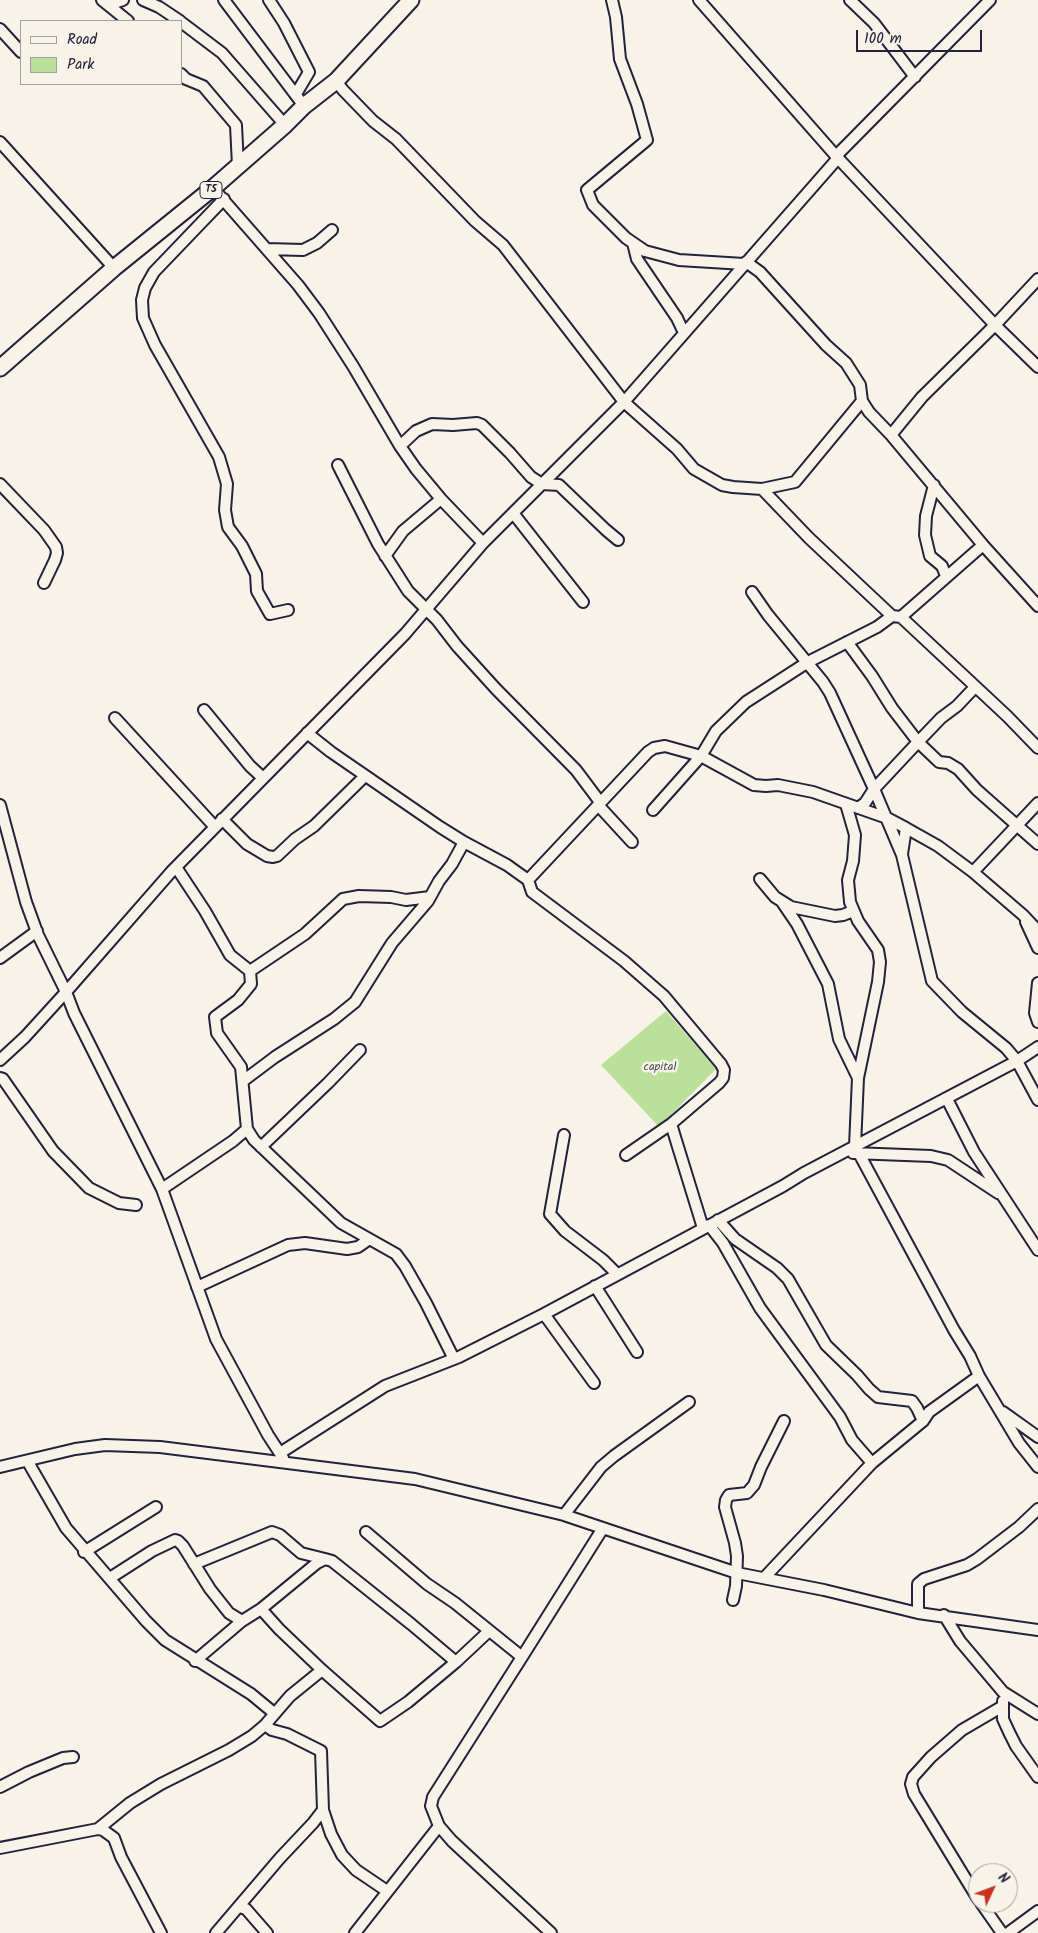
<!DOCTYPE html>
<html>
<head>
<meta charset="utf-8">
<style>
  body { margin:0 }
  #map { position:relative; width:1038px; height:1933px; overflow:hidden; background:#f7f3e8; font-family:Kalam,sans-serif }
  canvas { display:block }
  .legend { position:absolute; left:20px; top:20px; width:162px; height:65px; box-sizing:border-box; background:#f7f3e8; border:1px solid #a29fa3; margin:0; padding:6px 9px; list-style:none; font-size:15px; color:#22223b }
  .legend li { display:flex; align-items:center; gap:10px; height:25px }
  .legend b { width:25px; border:1px solid #a29fa3 }
  .north { position:absolute; left:968px; top:1863px; width:50px; height:50px; box-sizing:border-box; background:#f7f3e8; border:1px solid #a29fa3; border-radius:50%; rotate:47deg; font-size:14px; font-weight:700; line-height:20px; text-align:center; color:#22223b }
  .north::after { content:''; display:block; margin:auto; width:18px; height:22px; background:#c8321e; clip-path:polygon(50% 0,100% 100%,50% 72%,0 100%) }
  .scale { position:absolute; left:856px; top:30px; width:126px; height:22px; box-sizing:border-box; border:2px solid #22223b; border-top:0; padding-left:6px; font-size:15px; line-height:18px; white-space:nowrap; color:#22223b; -webkit-text-stroke:4px #f7f3e8; paint-order:stroke }
</style>
</head>
<body>
<div id="map">
<canvas width="1038" height="1933"></canvas>
<ul class="legend">
<li><b style="height:6px;background:#f7f3e8"></b>Road</li>
<li><b style="height:14px;background:#bae09a"></b>Park</li>
</ul>
<div class="north">N</div>
<div class="scale">100 m</div>
</div>
<script>
const ctx = document.querySelector('canvas').getContext('2d');
ctx.lineJoin = 'round';
function fill(path, color) { ctx.fillStyle = color; ctx.fill(path, 'evenodd'); }
const poly = rows => new Path2D(rows.map(r => 'M' + r).join(''));
function stroke(path, color, width, dash) { ctx.strokeStyle = color; ctx.lineWidth = width; ctx.lineCap = dash ? 'butt' : 'round'; ctx.setLineDash(dash || []); ctx.stroke(path); }
function write(font, color, halo, rows, align = 'center') {
  ctx.font = font + ' Kalam,sans-serif'; ctx.lineWidth = 5; ctx.setLineDash([]); ctx.textBaseline = 'middle'; ctx.strokeStyle = halo; ctx.fillStyle = color; for (const [text, x, y, turn = 0] of rows) {
    ctx.save(); ctx.translate(x, y); ctx.rotate((+turn || 0) * Math.PI / 180); ctx.textAlign = isNaN(turn) ? turn : align; if (halo) ctx.strokeText(text, 0, 0); ctx.fillText(text, 0, 0); ctx.restore();
  }
}
fill(poly([
  [666,1011,716,1069,659,1127,601,1065]
]), '#bae09a');
const minor = poly([
  [102,0,128,21],
  [143,0,159,7,180,21],
  [224,0,304,106],
  [269,0,284,23,309,72,296,94],
  [612,0,616,17,620,59,637,104,647,140,587,190,593,205,626,238,645,251,679,260,744,264],
  [699,0,836,156,995,325,1038,367],
  [850,0,874,23,915,77],
  [109,5,123,0],
  [181,22,222,53,285,125],
  [0,29,21,52],
  [181,74,186,79,203,86,236,125,238,166],
  [336,81,343,90,373,121,396,139,475,221,503,245,624,402,677,449,694,469,722,485,733,487,762,489,795,482,862,401],
  [0,142,114,268],
  [836,156,990,0],
  [213,188,298,285,319,313,353,366,400,446,416,469,441,499,483,543],
  [224,199,154,272,145,288,142,300,143,318,155,345,219,457,227,484,225,510,228,527,242,546,256,574,257,591,270,614,288,610],
  [633,243,637,259,677,318,684,333],
  [267,249,303,250,317,243,332,230],
  [746,262,760,272,826,345,846,363,860,385,862,401,869,412,891,435,983,545,1038,606],
  [891,435,922,397,995,325,1038,279],
  [400,446,416,431,432,424,453,425,477,423,482,425,510,453,531,477,542,484,559,485,606,530,618,540],
  [338,465,378,544,408,591,437,620,457,646,496,689,576,770,600,802],
  [0,484,44,530,56,547,57,553,55,560,44,583],
  [934,485,926,516,925,535,930,556,942,566,946,576],
  [762,489,809,538,892,616,901,617,1007,716,1038,748],
  [513,513,583,602],
  [385,556,403,531,441,499],
  [752,592,768,615,823,682,830,693,874,789,902,855,932,981,962,1012,1006,1048,1017,1061,1038,1100],
  [901,617,983,545],
  [847,642,872,676,892,708,918,742,941,718,957,706,975,687],
  [204,710,250,766,263,778],
  [115,718,215,827],
  [307,733,331,752,440,827,464,842,507,865,528,880,532,892,624,961,664,996,721,1064,724,1070,723,1078,719,1083,671,1124,626,1155],
  [846,804,855,835,853,861,848,880,850,902,858,921,878,950,880,962,878,982,858,1078,855,1146,954,1330,970,1356,979,1376,1019,1443,1038,1467],
  [0,805,26,902,38,935,66,992,74,1013,162,1189,216,1339,268,1435,283,1458],
  [598,805,632,842],
  [858,808,865,803,874,789,918,742,939,762,948,763,958,769,977,790,1038,844],
  [653,810,701,756,716,731,746,702,808,662,877,627,892,616],
  [222,819,247,844,267,856,273,857,277,856,295,839,314,826,365,776],
  [902,854,906,828],
  [176,867,205,911,230,955,250,971,305,934,343,899,359,896,391,897,406,900,430,897],
  [973,872,1038,803],
  [760,879,775,897,791,907,835,916,843,915,853,911],
  [528,880,648,752,654,748,665,746,701,756,754,785,766,786,778,785,813,792,887,818,906,828,938,846,973,872,1023,915,1038,931],
  [782,902,797,924,828,984,839,1039,858,1078],
  [1026,922,1038,948],
  [0,958,37,931],
  [250,971,251,984,238,1000,215,1017,217,1033,241,1067,247,1129,254,1140,341,1223,396,1254,405,1266,426,1303,454,1359],
  [1038,983,1035,1013,1038,1022],
  [0,1060,25,1037,66,992,171,872,405,634,483,543,624,402,838,158],
  [0,1078,3,1079,53,1151,89,1188,119,1203,136,1205],
  [243,1081,275,1057,334,1019,355,1002,392,943,428,901,439,881,452,864,464,842],
  [947,1099,974,1152,1038,1250],
  [671,1124,703,1228],
  [564,1135,550,1214,565,1231,603,1260,617,1274],
  [261,1147,328,1083,360,1050],
  [853,1153,931,1156,948,1160,998,1193],
  [162,1189,233,1141,247,1129],
  [718,1220,735,1239,777,1268,788,1279,826,1345,857,1375,869,1389,878,1397,912,1401,917,1408,923,1421],
  [709,1225,723,1243,760,1308,840,1417,852,1440,872,1463],
  [595,1286,637,1352],
  [197,1287,288,1245,305,1243,347,1249,358,1247,368,1240],
  [544,1314,594,1383],
  [1003,1412,1038,1437],
  [280,1453,385,1386,459,1357,544,1314,783,1186,804,1173,1017,1061,1038,1047],
  [28,1462,66,1528,146,1621,165,1640,251,1694,274,1713],
  [0,1467,75,1449,105,1445,160,1447,415,1479,564,1515,737,1573,824,1590,918,1613,1038,1630],
  [564,1515,601,1467,614,1456,689,1402],
  [366,1532,427,1584,455,1603,522,1657,603,1528],
  [84,1552,156,1507],
  [194,1564,272,1532,280,1535,301,1553,325,1559],
  [110,1578,152,1551,175,1540,178,1541,183,1546,210,1589,229,1613,242,1621],
  [764,1578,872,1463,923,1421,929,1412,979,1376],
  [733,1600,736,1586,737,1556,735,1543,725,1507,726,1500,729,1495,747,1493,754,1485,761,1467,784,1421],
  [261,1609,279,1629,322,1670,380,1721,408,1702,456,1662,488,1632],
  [918,1613,918,1584,924,1579,967,1565,977,1559,1019,1527,1038,1509],
  [944,1615,960,1641,1003,1692,1038,1714],
  [522,1657,433,1797,431,1806,439,1826,452,1841,551,1933],
  [195,1661,242,1621,261,1609,317,1563,325,1559,332,1561,411,1624,456,1662],
  [1003,1701,1003,1719,1009,1732,1016,1746,1038,1777],
  [265,1725,272,1730,287,1734,321,1751,323,1810,331,1834,342,1855,356,1870,387,1891],
  [0,1787,29,1772,63,1758,73,1757],
  [98,1829,130,1803,161,1784,229,1750,252,1736,265,1725,290,1696,322,1670],
  [0,1848,98,1829,103,1830,114,1838,121,1857,161,1933],
  [978,1899,914,1794,911,1784,913,1777,931,1757,962,1730,1003,1706],
  [981,1903,1002,1933],
  [239,1907,246,1909,267,1933],
  [216,1933,280,1858,313,1823,323,1810],
  [355,1933,439,1826],
  [1008,1933,1038,1911]
]);
const highway = poly([
  [0,368,114,268,213,188,285,125,304,106,336,81,411,0]
]);
stroke(minor, '#22223b', 14);
stroke(highway, '#22223b', 19);
stroke(minor, '#f7f3e8', 10);
stroke(highway, '#f7f3e8', 15);
for (const [x, y, w] of [
  [211,190,22]
]) { const box = new Path2D(); box.roundRect(x - w / 2, y - 8.5, w, 17, 4); ctx.fillStyle = '#f7f3e8'; ctx.fill(box); stroke(box, '#22223b', 1); }
write('bold 11px', '#22223b', null, [
  ["T5",211,190]
]);
write('12px', '#485253', '#f7f3e8', [
  ["capital",660,1068]
]);
</script>
</body>
</html>
